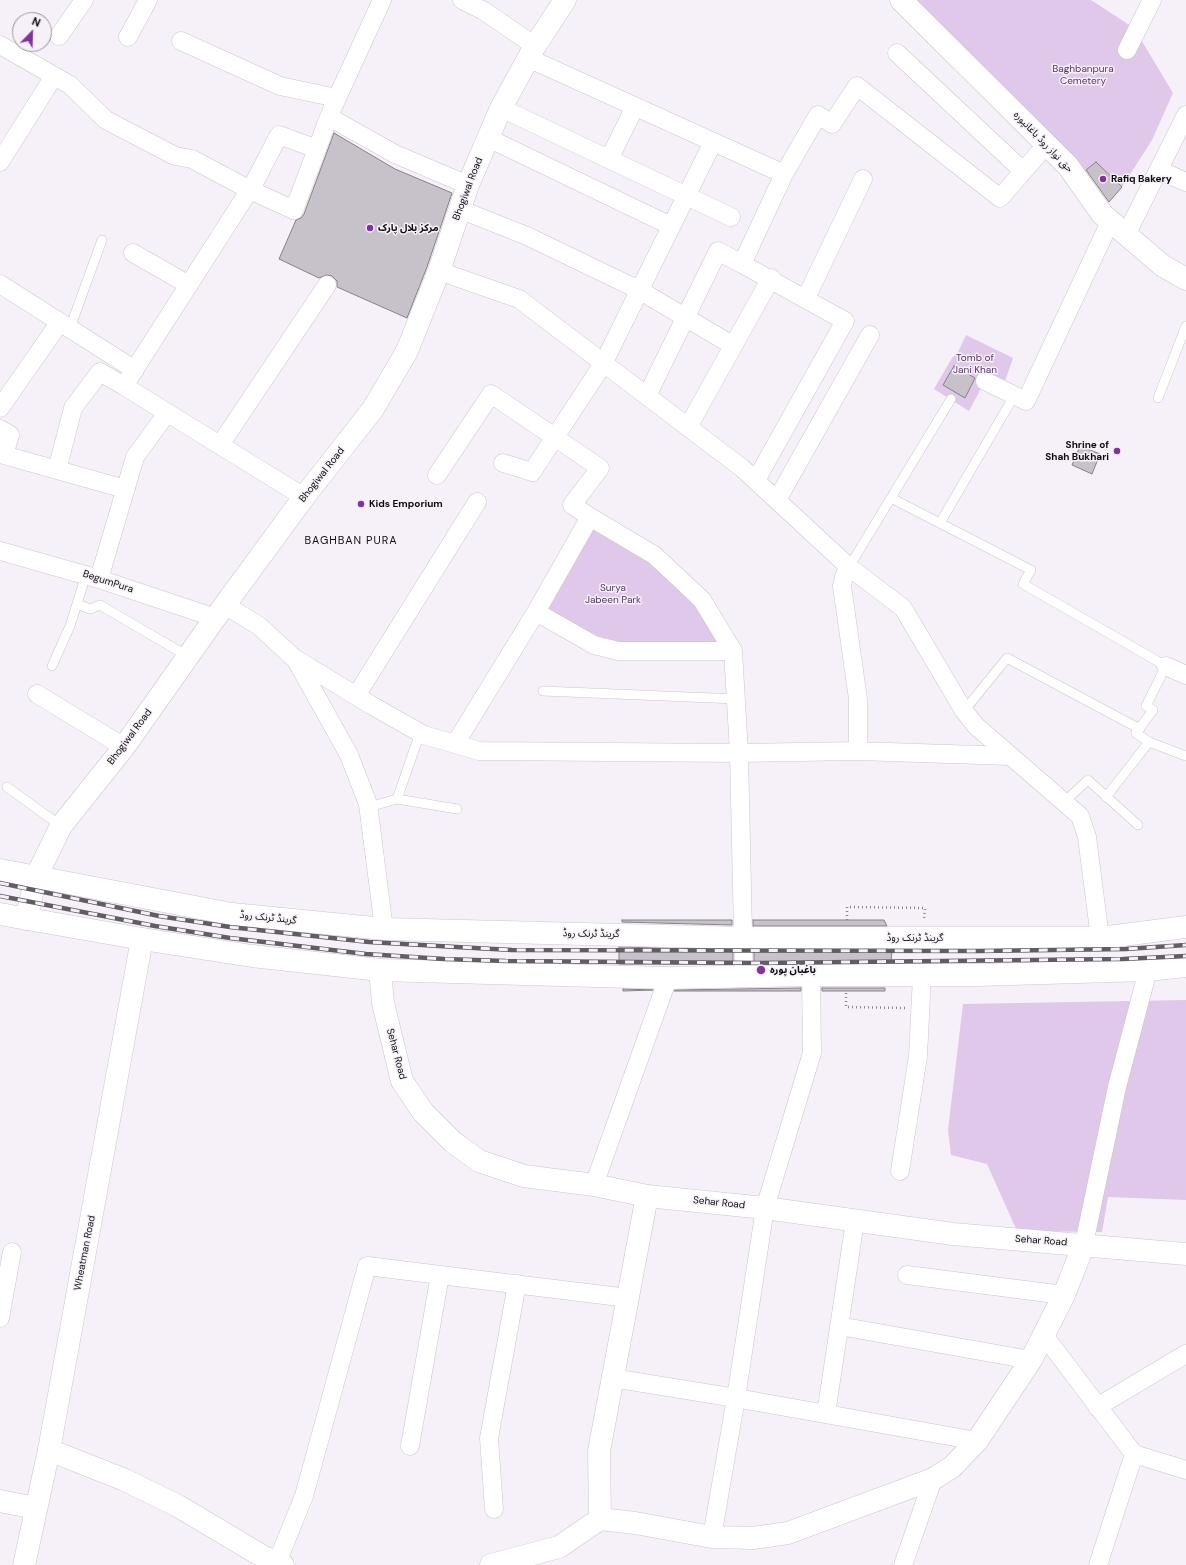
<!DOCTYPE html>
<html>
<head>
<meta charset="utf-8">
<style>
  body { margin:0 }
  #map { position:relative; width:1186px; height:1565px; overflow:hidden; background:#f6f1f9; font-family:"DM Sans",sans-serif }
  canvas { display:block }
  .north { position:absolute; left:12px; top:12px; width:40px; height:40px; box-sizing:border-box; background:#f6f1f9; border:1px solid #99959b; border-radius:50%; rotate:23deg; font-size:11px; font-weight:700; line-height:16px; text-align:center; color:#0e0c0e }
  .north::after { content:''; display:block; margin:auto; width:14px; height:18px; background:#8432a1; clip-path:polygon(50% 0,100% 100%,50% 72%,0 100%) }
</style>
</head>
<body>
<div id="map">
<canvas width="1186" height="1565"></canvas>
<div class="north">N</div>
</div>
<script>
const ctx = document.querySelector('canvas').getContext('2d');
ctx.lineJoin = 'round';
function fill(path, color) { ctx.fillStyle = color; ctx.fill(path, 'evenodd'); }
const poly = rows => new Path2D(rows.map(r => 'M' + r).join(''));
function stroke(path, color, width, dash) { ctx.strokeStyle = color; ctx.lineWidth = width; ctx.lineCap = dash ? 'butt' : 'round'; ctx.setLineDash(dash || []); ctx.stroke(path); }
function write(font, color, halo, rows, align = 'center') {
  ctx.font = font + ' "DM Sans","Noto Sans Arabic",sans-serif'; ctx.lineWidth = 3; ctx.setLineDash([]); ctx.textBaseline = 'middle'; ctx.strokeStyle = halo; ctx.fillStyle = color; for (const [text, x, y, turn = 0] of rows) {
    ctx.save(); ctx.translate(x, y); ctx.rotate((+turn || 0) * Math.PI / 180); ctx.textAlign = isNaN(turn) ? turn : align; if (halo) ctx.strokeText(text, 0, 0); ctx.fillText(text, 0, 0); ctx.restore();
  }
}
fill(poly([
  [915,0,1091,0,1134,28,1173,93,1152,140,1122,187,1096,162,1085,171],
  [966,335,1013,358,1002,390,985,381,969,411,934,389,952,358,958,352],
  [590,517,654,555,733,651,618,651,536,612],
  [1186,1000,1186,1200,1108,1197,1102,1232,1017,1231,987,1164,951,1155,948,1130,963,1004]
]), '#dfc8e9');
const building = poly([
  [334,133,395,169,452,193,427,267,407,318,337,287,337,281,332,276,327,275,319,278,279,259,296,220,301,218,304,214,334,133],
  [1096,162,1122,187,1109,202,1086,170,1096,162],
  [954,366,975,378,965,398,943,385,954,366],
  [1080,446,1100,454,1092,474,1072,465,1080,446],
  [622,920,732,920,732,925,622,922,622,920],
  [753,920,884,920,887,926,753,926,753,920],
  [619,947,733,950,733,964,619,964,619,947],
  [754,950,892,950,891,962,754,964,754,950],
  [801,988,801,991,674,991,675,990,801,988],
  [822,988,885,988,885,991,822,991,822,988],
  [623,989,653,990,623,991,623,989]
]);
fill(building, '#c7c2ca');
stroke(building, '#868188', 1);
const service = poly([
  [70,328,102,240],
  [1158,398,1186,326],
  [891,498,1031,570,1023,584,1166,666,1146,706,1153,710,1136,733,1149,742],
  [940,523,1014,396],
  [849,567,951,399],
  [77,604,90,609,100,605,189,657],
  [52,666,70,626,86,575],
  [543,691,737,699],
  [964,711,1007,658,1140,729],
  [7,787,61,826],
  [1106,797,1149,742,1186,756],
  [397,799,457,809],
  [1064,802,1088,780,1138,825],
  [369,807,397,799,420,733]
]);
const minor = poly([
  [462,0,484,11,535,46],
  [59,36,84,0],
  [128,37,148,0],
  [181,41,280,86,337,98],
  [0,45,70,85,106,120,175,156,192,159,250,190,294,210,329,117,395,154,468,185],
  [1127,50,1152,0],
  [897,53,1023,171],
  [528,58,784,174],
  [501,108,731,217],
  [332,109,382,0],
  [488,138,671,226],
  [609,159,635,107],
  [0,162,54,76],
  [1159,170,1186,182],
  [459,209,527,236,639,290,732,345],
  [1126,235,1186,115],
  [133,253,189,285],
  [742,264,845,321,756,480],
  [439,271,519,299,742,468,849,567,903,608,964,711,976,726,1080,816,1087,837,1100,938],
  [0,284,135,370],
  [806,298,863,179],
  [985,381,1026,401,1110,222],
  [647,396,718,251,742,264,784,174,818,115,832,124,857,86,1000,198,1046,145],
  [0,408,60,322],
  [688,427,771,278],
  [0,429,10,435,4,455],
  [220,445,327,285],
  [0,454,125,489],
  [503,463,532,472,603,364,713,142],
  [57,470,73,408,100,372,124,386],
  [437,475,491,394,600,468,572,505,590,517],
  [304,497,124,386,254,183,279,135,317,149],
  [777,500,870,335],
  [0,551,99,579,204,614,213,621],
  [849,567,844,577,842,586,858,699,858,751],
  [99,579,135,457,167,413],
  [225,605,259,626,294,658,371,705,424,735,455,744,479,751,739,753,744,977],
  [536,612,594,645,618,651,733,651,739,753,858,751,1009,756],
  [296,660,349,755,368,804,384,929],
  [1166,666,1186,675],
  [37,694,124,747],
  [356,696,477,502],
  [455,744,536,612,590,517,654,555,682,581,702,600,733,651],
  [900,1171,918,1056,922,976],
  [594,1185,668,978],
  [1084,1244,1117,1087,1148,970],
  [907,1275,1064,1295],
  [0,1318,12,1252],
  [839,1326,1031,1360],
  [1043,1334,1134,1454,1186,1470],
  [612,1378,736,1398,977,1441],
  [1097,1407,1186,1354],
  [826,1414,855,1221],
  [410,1446,440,1275],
  [494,1509,489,1438,517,1284],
  [712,1537,736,1398,765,1208,812,1053,811,975],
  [276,1565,304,1496,367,1266,628,1298],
  [903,1565,933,1479],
  [1098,1565,1134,1454]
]);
const tertiary = poly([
  [901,0,1068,166,1102,214,1163,266,1186,279],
  [380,970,383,1003,402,1081,423,1112,453,1142,479,1161,524,1176,594,1185,647,1196,765,1208,953,1234,1186,1254],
  [49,1450,125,1480,178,1506,262,1556,283,1565],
  [0,1501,36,1508],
  [600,1519,599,1451,647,1196],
  [491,1565,559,1547,600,1519,635,1523,712,1537,753,1538,788,1533,933,1479,952,1467,977,1441,1031,1360,1064,1295,1084,1244]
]);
const secondary = poly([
  [26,919,36,877,61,826,124,747,213,621,304,497,373,409,407,351,439,271,468,185,501,108,535,46,565,0],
  [24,1565,49,1450,142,939]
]);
const primary = poly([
  [0,870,232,914,384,929,744,938,1100,938,1186,927],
  [0,914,142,939,252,956,380,970,668,978,811,975,977,975,1148,970,1186,966]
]);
stroke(service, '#cbc5cd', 10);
stroke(minor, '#cbc5cd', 19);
stroke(tertiary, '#cbc5cd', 23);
stroke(secondary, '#cbc5cd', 23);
stroke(primary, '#cbc5cd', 23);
stroke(poly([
  [847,920,847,907,925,908,924,919],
  [846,993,846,1007,906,1008]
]), '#8c898e', 2.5, [1, 3]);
stroke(service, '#fff', 9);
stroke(minor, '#fff', 18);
stroke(tertiary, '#fff', 22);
stroke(secondary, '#fff', 22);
stroke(primary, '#fff', 22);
const rail = poly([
  [0,883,159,916,230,927,369,942,456,947,512,950,979,951,1126,949,1186,945],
  [0,896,155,926,230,938,366,954,444,959,506,961,761,963,1123,959,1186,956]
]);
stroke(rail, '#615d62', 4.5);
stroke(rail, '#f6f1f9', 3, [9]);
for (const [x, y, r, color] of [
  [1103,179,4,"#8432a1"],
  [370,228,4,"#8432a1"],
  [1117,451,4,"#8432a1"],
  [361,504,4,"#8432a1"],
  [761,970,5,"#8432a1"]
]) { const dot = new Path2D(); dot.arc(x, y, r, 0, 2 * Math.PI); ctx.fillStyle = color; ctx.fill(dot); stroke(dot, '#f6f1f9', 1.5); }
write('10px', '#563364', '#f6f1f9', [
  ["Baghbanpura",1083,69],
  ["Cemetery",1083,81],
  ["Tomb of",975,358],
  ["Jani Khan",975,370],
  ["Surya",613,588],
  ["Jabeen Park",613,600]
]);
write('10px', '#0e0c0e', '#f6f1f9', [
  ["حق نواز روڈ باغانپورہ",1043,142,46],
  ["Bhogiwal Road",468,189,-69],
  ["Bhogiwal Road",322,475,-52],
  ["BegumPura",108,582,18],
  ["Bhogiwal Road",130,737,-53],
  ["گرینڈ ٹرنک روڈ",268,918,6],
  ["گرینڈ ٹرنک روڈ",591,934,1],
  ["گرینڈ ٹرنک روڈ",915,938],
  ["Sehar Road",396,1054,75],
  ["Sehar Road",719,1203,6],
  ["Sehar Road",1041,1241,4],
  ["Wheatman Road",85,1253,-79]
]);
write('bold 10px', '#0e0c0e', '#f6f1f9', [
  ["Rafiq Bakery",1111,179],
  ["مرکز بلال پارک",378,228],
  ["Shrine of",1109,445,"right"],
  ["Shah Bukhari",1109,457,"right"],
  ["Kids Emporium",369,504],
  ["باغبان پورہ",770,970]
], 'left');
ctx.letterSpacing = '1px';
write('11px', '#0e0c0e', '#f6f1f9', [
  ["BAGHBAN PURA",351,541]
]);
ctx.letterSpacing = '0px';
</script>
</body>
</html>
